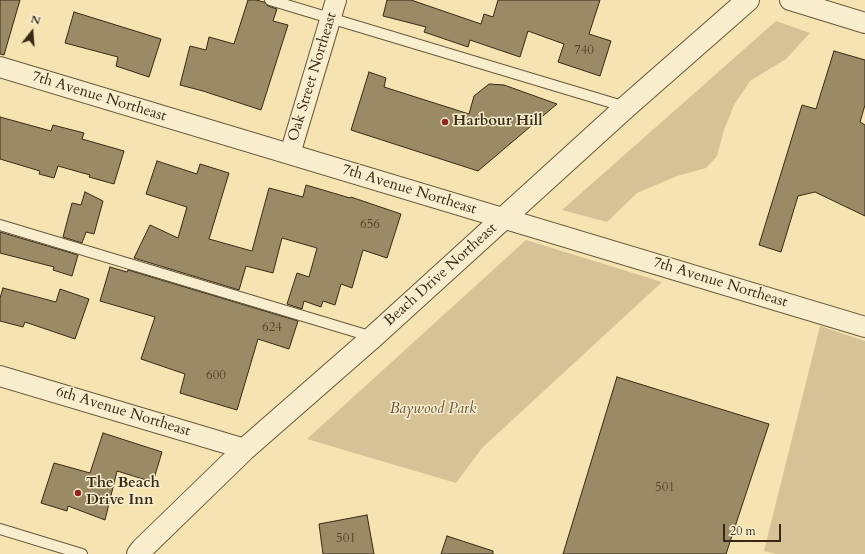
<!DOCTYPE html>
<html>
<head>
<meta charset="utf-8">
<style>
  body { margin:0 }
  #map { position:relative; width:865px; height:554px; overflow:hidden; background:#f5e3b2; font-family:Cardo,serif }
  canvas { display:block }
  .north { position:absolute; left:12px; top:12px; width:40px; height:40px; -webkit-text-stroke:3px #f8edcd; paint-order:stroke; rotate:17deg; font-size:11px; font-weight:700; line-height:16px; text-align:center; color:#382914 }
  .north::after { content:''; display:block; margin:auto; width:14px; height:18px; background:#382914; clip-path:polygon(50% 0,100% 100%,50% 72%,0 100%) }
  .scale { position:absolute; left:723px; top:524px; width:58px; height:18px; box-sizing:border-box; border:2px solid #382914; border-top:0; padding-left:5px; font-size:12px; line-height:14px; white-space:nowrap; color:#382914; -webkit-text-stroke:3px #f8edcd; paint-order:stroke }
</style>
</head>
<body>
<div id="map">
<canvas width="865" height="554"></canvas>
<div class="north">N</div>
<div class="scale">20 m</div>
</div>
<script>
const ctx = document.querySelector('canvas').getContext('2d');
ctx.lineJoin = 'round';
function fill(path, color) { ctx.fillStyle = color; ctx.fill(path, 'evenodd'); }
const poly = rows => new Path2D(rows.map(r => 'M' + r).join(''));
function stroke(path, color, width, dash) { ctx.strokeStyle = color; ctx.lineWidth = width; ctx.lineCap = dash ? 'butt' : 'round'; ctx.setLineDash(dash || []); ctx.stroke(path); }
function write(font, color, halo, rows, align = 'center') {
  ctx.font = font + ' Cardo,serif'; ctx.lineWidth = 3; ctx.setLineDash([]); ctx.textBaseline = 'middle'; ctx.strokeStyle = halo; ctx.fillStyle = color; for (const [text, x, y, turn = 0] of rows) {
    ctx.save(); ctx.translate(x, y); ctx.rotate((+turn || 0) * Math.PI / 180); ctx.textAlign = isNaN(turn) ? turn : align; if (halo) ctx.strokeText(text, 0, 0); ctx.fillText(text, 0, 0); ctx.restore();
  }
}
fill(poly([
  [776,21,810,33,786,59,750,81,734,105,724,130,717,156,706,168,677,176,637,193,607,222,562,210],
  [526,240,662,282,482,448,456,483,307,439],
  [820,326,865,341,865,554,776,554,764,551]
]), '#d5c397');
const building = poly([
  [0,0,20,0,4,55,0,54,0,0],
  [248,0,256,0,264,2,268,6,277,9,273,21,288,25,261,110,203,91,180,85,190,46,206,50,209,37,234,44,248,0],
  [387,0,411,0,481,24,484,14,493,17,498,0,600,0,589,34,611,41,600,76,558,62,564,44,528,31,520,57,470,40,468,47,424,32,426,27,383,16,387,0],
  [74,12,161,39,149,77,116,66,118,57,65,43,74,12],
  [834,51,865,60,865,105,860,122,865,125,865,216,815,192,798,196,781,252,759,245,802,105,816,109,834,51],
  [369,72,386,78,384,87,469,114,474,96,489,84,504,85,557,104,478,171,351,130,369,72],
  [0,117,51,131,53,125,84,133,82,139,124,151,114,184,89,177,90,175,58,166,54,178,39,174,40,171,0,159,0,117],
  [157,161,197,174,200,164,229,173,209,239,252,251,269,188,303,197,306,185,350,198,351,197,401,214,387,258,363,250,352,288,341,284,335,305,323,301,321,307,304,301,302,309,287,304,297,273,309,277,317,248,282,238,273,273,246,266,239,290,134,258,150,225,178,238,187,207,146,194,157,161],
  [85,192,103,201,94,234,86,232,82,243,63,237,72,203,81,205,85,192],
  [0,232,78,255,72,276,53,270,54,267,0,253,0,232],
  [110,267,127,272,128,270,298,321,289,349,258,339,237,410,180,393,185,374,141,359,155,317,100,301,110,267],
  [3,288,56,302,60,289,89,299,75,339,25,322,23,327,0,321,0,298,3,288],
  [617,377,769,424,726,554,563,554,617,377],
  [103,433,162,452,153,482,117,471,105,520,68,506,67,511,41,503,54,463,90,473,103,433],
  [367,515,374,554,323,554,319,524,367,515],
  [447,536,493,551,493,554,441,554,447,536]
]);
fill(building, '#9a8a66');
stroke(building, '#382914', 1);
const service = poly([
  [270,0,626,107],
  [0,225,373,337],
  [0,529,82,554]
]);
const minor = poly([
  [790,0,865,23],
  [0,67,865,327],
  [290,154,336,0],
  [0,376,245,449]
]);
const tertiary = poly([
  [138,554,142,549,245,449,373,337,626,107,748,0]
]);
stroke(service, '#67583c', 12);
stroke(minor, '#67583c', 22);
stroke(tertiary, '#67583c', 24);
stroke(service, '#f8edcd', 10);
stroke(minor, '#f8edcd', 20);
stroke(tertiary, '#f8edcd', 22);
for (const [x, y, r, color] of [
  [445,122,4,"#8f2418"],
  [78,493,4,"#8f2418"]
]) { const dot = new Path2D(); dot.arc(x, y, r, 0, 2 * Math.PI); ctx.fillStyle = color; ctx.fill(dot); stroke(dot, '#f8edcd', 1.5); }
write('13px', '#504128', null, [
  ["740",584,51],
  ["656",370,225],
  ["624",272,328],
  ["600",216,376],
  ["501",665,488],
  ["501",346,539]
]);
write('15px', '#382914', '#f8edcd', [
  ["Oak Street Northeast",313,77,-73],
  ["7th Avenue Northeast",99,97,17],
  ["7th Avenue Northeast",409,190,17],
  ["Beach Drive Northeast",441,275,-42],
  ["7th Avenue Northeast",720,283,17],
  ["6th Avenue Northeast",123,412,17]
]);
write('bold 15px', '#382914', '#f8edcd', [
  ["Harbour Hill",453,122],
  ["The Beach",86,484],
  ["Drive Inn",86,501]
], 'left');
write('italic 15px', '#5f5035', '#f8edcd', [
  ["Baywood Park",433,410]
]);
</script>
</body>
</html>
